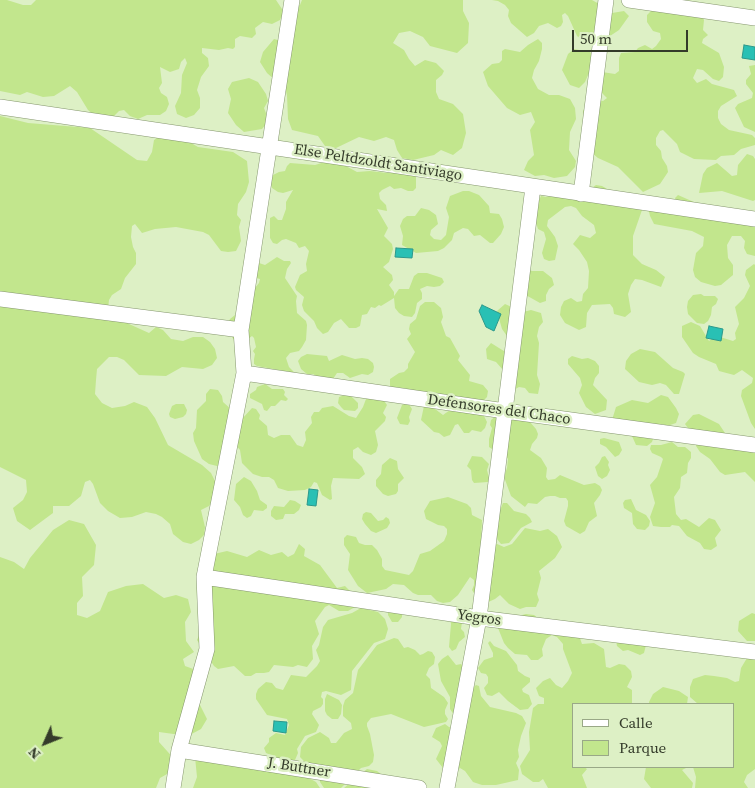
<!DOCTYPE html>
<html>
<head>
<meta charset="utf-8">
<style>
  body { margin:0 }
  #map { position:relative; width:755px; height:788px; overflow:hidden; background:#ddf0c5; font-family:"Source Serif 4",serif }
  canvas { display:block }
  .legend { position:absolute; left:572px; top:703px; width:162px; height:65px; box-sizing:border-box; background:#ddf0c5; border:1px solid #99a887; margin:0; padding:6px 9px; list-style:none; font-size:15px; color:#343b2a }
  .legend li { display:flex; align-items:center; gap:10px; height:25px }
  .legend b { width:25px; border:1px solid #99a887 }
  .north { position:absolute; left:20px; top:718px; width:50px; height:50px; -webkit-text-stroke:4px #ddf0c5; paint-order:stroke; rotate:226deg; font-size:14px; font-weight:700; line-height:20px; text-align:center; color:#343b2a }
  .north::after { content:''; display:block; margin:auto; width:18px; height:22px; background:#343b2a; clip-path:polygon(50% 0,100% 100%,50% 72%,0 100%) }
  .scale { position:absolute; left:572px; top:30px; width:116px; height:22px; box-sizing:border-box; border:2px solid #343b2a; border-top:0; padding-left:6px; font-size:15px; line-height:18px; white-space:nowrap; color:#343b2a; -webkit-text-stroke:4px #ddf0c5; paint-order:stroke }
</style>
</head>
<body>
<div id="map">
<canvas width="755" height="788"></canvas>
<ul class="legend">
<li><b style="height:6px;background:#fff"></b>Calle</li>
<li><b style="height:14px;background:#c2e68d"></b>Parque</li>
</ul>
<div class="north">N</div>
<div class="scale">50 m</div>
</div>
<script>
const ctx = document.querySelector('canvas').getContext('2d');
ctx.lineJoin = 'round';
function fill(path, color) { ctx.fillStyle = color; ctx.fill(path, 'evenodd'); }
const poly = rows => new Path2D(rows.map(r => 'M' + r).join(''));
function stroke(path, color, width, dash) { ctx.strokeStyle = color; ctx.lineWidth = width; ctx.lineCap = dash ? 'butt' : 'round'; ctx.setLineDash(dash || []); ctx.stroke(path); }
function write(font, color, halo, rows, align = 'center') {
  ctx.font = font + ' "Source Serif 4",serif'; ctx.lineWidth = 5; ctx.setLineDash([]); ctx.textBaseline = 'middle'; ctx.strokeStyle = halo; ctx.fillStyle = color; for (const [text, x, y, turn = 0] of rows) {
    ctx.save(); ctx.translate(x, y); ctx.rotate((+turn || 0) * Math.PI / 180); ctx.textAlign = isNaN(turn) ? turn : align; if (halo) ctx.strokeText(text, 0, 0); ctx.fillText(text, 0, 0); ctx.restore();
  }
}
fill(poly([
  [0,0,7,0,23,5,31,5,36,0,276,0,284,12,280,20,272,24,263,22,255,28,256,34,252,38,240,36,235,39,235,47,233,49,228,48,219,50,202,48,202,53,208,58,209,66,201,77,197,90,200,98,200,108,194,115,186,118,177,114,175,106,181,93,182,75,187,63,185,58,181,62,179,69,170,72,160,67,162,83,159,88,161,93,167,97,169,104,166,111,160,115,147,115,138,119,130,116,124,110,119,111,113,117,96,117,88,110,77,92,70,86,54,96,43,97,27,92,20,95,0,91],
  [302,0,463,0,463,11,469,23,468,43,457,53,430,46,423,37,410,31,399,33,393,43,404,50,409,59,415,66,425,60,436,63,444,71,442,75,436,80,436,92,439,99,453,104,463,114,466,133,462,148,453,155,441,150,434,155,413,160,402,158,397,150,394,140,386,137,374,141,359,137,336,148,325,146,318,136,292,130,288,119,287,95,284,85,276,81,267,73,260,62,263,52,274,39,285,42,292,10,300,5],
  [492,0,592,0,599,4,606,14,624,11,629,16,619,30,610,36,599,35,596,38,581,39,577,36,568,16,565,13,562,15,563,22,561,26,557,28,548,23,539,26,534,33,527,37,511,23,508,16,509,10,505,5,498,1],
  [652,10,700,12,704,20,703,30,708,35,703,39,702,43,719,53,724,67,723,77,719,81,713,79,703,70,697,69,693,78,697,83,706,79,712,84,734,90,737,96,721,106,718,111,718,118,721,124,729,130,752,135,755,138,755,145,741,149,734,155,721,156,716,160,694,159,680,152,677,144,663,130,660,131,656,138,656,145,661,151,662,158,667,166,668,172,660,184,643,192,618,167,598,158,592,153,583,111,587,105,598,100,603,101,607,98,602,93,595,94,602,72,615,74,619,71,619,58,621,53,635,52,638,48,645,45,652,49,656,46,661,39,660,33,653,31,647,22,647,15],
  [538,39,542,43,542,49,539,61,534,70,532,78,538,89,549,95,559,95,570,99,575,108,576,119,570,132,569,150,576,161,575,167,567,176,554,178,544,175,535,176,524,170,528,161,534,155,530,130,535,122,531,112,520,115,507,108,488,86,483,72,492,64,499,63,502,60,502,51,505,49,520,52,528,45],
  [574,49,590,52,595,59,585,82,579,88,570,85,562,70,568,54],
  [755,65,755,132,744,127,735,108,738,104,752,98,753,93,746,84,746,80,751,74,749,66],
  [249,78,258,82,266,94,268,101,264,108,267,116,266,124,262,129,244,132,236,125,228,113,231,99,228,89,232,82],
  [0,116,28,123,90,128,137,160,147,161,152,152,154,140,161,135,186,140,198,147,233,152,247,161,249,182,246,192,238,204,237,215,241,220,239,227,241,241,236,251,228,252,221,251,209,235,203,232,176,227,155,229,142,233,135,224,132,226,131,237,133,247,136,253,136,264,125,278,121,289,112,295,109,300,108,309,129,324,149,333,156,327,163,330,171,339,183,341,193,337,203,337,210,342,215,349,217,358,212,365,203,369,182,367,166,376,139,375,124,360,117,357,109,357,97,369,96,380,95,394,102,403,112,408,125,406,134,402,147,407,155,418,168,445,202,465,211,473,216,483,216,497,209,506,201,510,205,527,204,535,199,540,191,544,183,542,173,534,170,524,162,517,156,514,146,512,132,517,120,518,108,511,100,503,93,484,90,480,85,482,81,496,69,506,53,506,53,513,30,530,17,521,13,508,23,500,27,492,26,480,0,467],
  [747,154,753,156,755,159,755,200,753,201,722,191,699,193,703,174,707,168,717,163,732,176,737,175,738,165],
  [325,162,344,165,357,172,370,171,387,173,416,171,416,188,413,191,408,191,401,188,394,189,390,186,382,190,379,193,380,199,386,205,387,211,377,209,388,228,384,236,392,244,393,249,389,262,383,267,392,275,393,280,389,285,394,292,394,296,399,289,409,289,414,276,418,273,427,273,442,278,444,282,440,286,434,287,427,286,420,289,422,293,422,299,417,303,415,313,412,317,404,316,399,313,395,308,394,298,381,306,379,305,375,308,371,307,367,314,362,315,360,326,356,328,349,328,341,319,334,323,328,332,323,334,317,328,314,321,304,311,302,305,304,297,296,290,295,287,300,275,307,271,306,264,309,251,305,246,299,248,296,243,286,239,282,240,277,244,273,243,270,238,270,218,274,216,278,220,282,220,286,209,286,202,293,190,283,193,278,192,272,188,270,179,273,175,279,172,285,171,287,166,290,163,315,165],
  [596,185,602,186,609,190,612,195,642,210,633,236,633,255,642,264,656,270,665,277,661,287,642,280,635,279,631,285,628,294,631,312,625,317,614,314,613,308,610,304,592,305,587,313,586,327,579,330,565,323,560,315,561,307,564,301,571,298,577,302,582,301,583,294,588,288,589,271,587,262,579,250,573,244,580,235,590,238,596,233,594,225,582,216,576,208,571,206,565,207,548,220,547,226,555,237,558,246,555,260,549,261,544,259,542,253,546,239,544,232,538,229,533,213,541,196,546,197,590,189],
  [463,191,469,191,479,195,489,206,490,213,499,214,502,219,504,227,501,234,493,243,490,243,480,235,474,236,468,229,463,228,454,233,452,240,444,248,438,251,416,253,402,245,403,236,400,226,403,219,407,216,415,216,421,208,429,210,436,215,438,224,431,230,430,235,434,239,441,240,446,235,449,217,446,208,450,196],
  [678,195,696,203,755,221,755,256,747,254,744,248,745,241,741,236,732,236,727,245,728,258,733,265,733,275,721,285,715,286,701,282,695,277,693,270,696,253,703,246,704,237,692,231,654,224,650,216,648,207,678,208,675,198],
  [277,257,284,261,290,261,291,263,287,269,285,278,297,296,296,301,297,313,306,321,307,325,306,340,302,347,299,351,290,353,286,358,289,367,295,373,257,366,254,364,254,359,255,354,253,351,256,347,254,338,252,336,239,346,228,332,228,323,230,319,235,315,240,317,254,289,259,283,260,279,256,278,256,264,259,263,265,265],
  [754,264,755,265,755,429,751,423,741,396,742,390,752,383,753,378,742,370,734,375,719,371,716,364,699,357,693,353,682,337,682,326,691,322,700,326,709,341,714,337,720,337,733,341,736,339,735,333,739,324,735,307,744,298,750,286,745,275,746,270],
  [527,269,532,271,543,271,552,278,554,285,549,289,546,295,546,301,540,303,524,294],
  [701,294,704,296,715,296,718,299,716,304,712,307,711,315,708,321,704,324,697,323,688,314,687,307,688,301,693,295],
  [425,302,434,302,441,308,443,317,441,322,446,336,450,338,460,356,458,360,470,375,469,381,483,385,488,391,487,397,484,400,479,402,453,395,447,396,418,392,404,388,390,387,390,379,399,373,404,372,408,368,408,364,415,352,407,339,411,334,409,329,410,324,416,319,420,306],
  [505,304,523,312,531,310,541,313,543,322,539,327,537,336,539,343,537,375,540,384,538,394,529,393,525,388,519,387,512,391,503,370,496,362,487,359,486,349,491,343,507,353,515,341,507,336,502,329,500,322,497,311],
  [640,349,655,352,673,368,683,372,685,374,679,394,674,394,666,385,660,383,652,385,639,382,625,369,626,361,631,354],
  [307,354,327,356,329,361,342,355,355,359,362,358,368,359,373,363,374,367,373,372,368,375,362,374,350,378,343,373,337,373,333,379,318,377,313,374,307,374,301,369,298,361,301,357],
  [572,356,582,359,588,358,595,361,599,366,599,373,595,378,593,385,607,400,606,410,595,414,586,407,579,393,582,385,580,378,568,364,568,359],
  [265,384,272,389,283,389,285,392,284,395,288,399,286,401,281,400,275,406,271,406,267,411,264,410,262,404,250,398,250,394,256,390,257,387],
  [210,389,218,390,222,396,223,402,242,419,252,408,256,409,260,415,259,419,267,426,268,435,274,438,281,435,290,435,297,445,303,447,306,440,305,432,312,423,311,417,314,412,319,412,322,408,333,406,349,416,356,418,363,407,366,399,371,395,382,398,387,405,383,413,386,417,385,421,375,431,378,445,376,452,371,455,363,452,358,447,353,450,353,458,362,467,365,474,359,479,333,478,331,486,332,499,330,500,322,495,317,483,314,482,311,487,305,490,288,491,278,488,274,480,269,477,262,477,253,474,242,463,240,450,236,445,223,463,217,466,209,464,202,459,194,441,193,433,196,428,197,410,206,401,206,394],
  [345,395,351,396,358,403,358,408,355,411,344,410,341,407,338,403,339,397],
  [661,395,668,397,676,408,679,414,676,423,667,426,663,424,657,427,652,442,647,446,636,445,632,436,617,431,612,420,616,407,632,400,648,403],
  [408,403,412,409,409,417,410,421,408,425,400,424,397,418,402,405],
  [176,404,184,404,187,410,186,414,183,417,175,419,170,417,169,414,172,406],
  [424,406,431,406,443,415,450,410,473,412,484,416,487,422,485,428,481,432,472,430,469,433,464,433,458,424,455,425,450,435,444,437,439,433,434,432,421,420],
  [699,414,719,424,729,439,755,450,755,482,745,472,725,475,720,472,710,459,700,452,696,446,697,440,685,424,693,415],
  [496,416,529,421,536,429,538,434,537,438,532,444,530,450,541,458,547,468,546,477,548,480,555,479,560,475,584,485,595,483,600,486,602,490,600,495,594,503,597,516,589,522,585,531,580,534,566,526,564,521,568,506,568,501,566,498,560,498,555,496,550,496,545,497,537,504,528,503,525,507,511,496,504,477,507,468,508,459,503,452,495,451,489,447,489,439,492,428,490,425,491,420],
  [604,438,619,442,622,450,619,455,615,457,606,447,600,444,600,439],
  [672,442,678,447,685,447,691,452,691,458,688,463,687,473,681,477,680,488,674,497,676,514,681,520,686,519,699,527,709,518,715,520,721,530,715,538,717,546,711,550,704,549,700,543,687,536,679,526,672,525,670,527,661,527,653,526,650,517,655,503,650,485,657,477,663,459,661,457,652,453,650,449,651,445,661,445],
  [472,456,482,457,489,464,487,470,489,478,488,482,474,483,472,480,471,470,467,466],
  [605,456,609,462,608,465,610,470,607,476,602,479,598,476,595,467,599,463,602,457],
  [390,458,397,461,398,469,404,478,398,484,398,491,396,494,388,496,383,494,376,486,376,480,381,474,382,465],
  [244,477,251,481,257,491,260,500,267,505,267,508,263,511,254,510,251,516,247,518,243,515,240,507,234,500,236,484],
  [448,497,467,504,471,508,472,515,482,520,481,542,492,547,497,544,504,547,512,544,525,528,540,531,548,529,557,536,562,547,555,558,539,571,541,578,537,594,539,600,536,607,526,607,520,609,509,604,500,595,495,599,486,603,477,598,472,590,474,585,474,580,470,577,458,595,450,602,443,603,437,601,431,595,418,595,413,593,404,585,393,584,386,589,367,593,358,586,348,570,350,554,344,545,344,538,347,535,356,537,359,543,365,545,372,545,377,550,382,559,382,566,385,570,409,575,413,571,420,554,430,551,444,541,447,534,447,529,444,526,438,525,426,519,424,511,430,501],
  [631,499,636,510,646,515,650,521,649,526,645,530,637,529,633,524,632,513,624,508,623,503,625,500],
  [290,500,295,501,301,505,299,510,294,514,285,514,283,519,276,520,271,516,271,511,274,506,284,507],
  [503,503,507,503,514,511,526,514,530,518,532,522,521,528,509,543,501,544,493,534,499,524,498,515],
  [366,512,371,513,378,521,383,520,386,517,389,519,390,523,387,528,376,533,371,531,365,524,362,519,363,514],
  [69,520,84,524,96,545,94,565,82,577,83,596,77,603,77,615,87,618,100,611,108,592,126,586,143,584,164,598,176,595,188,599,191,612,185,622,186,641,194,652,183,659,185,666,196,670,192,689,207,719,201,729,188,736,159,732,159,742,176,761,169,773,160,778,156,788,0,788,0,557,14,562,24,569,30,558,53,530],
  [299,544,305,549,304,556,320,565,337,588,345,586,354,595,355,607,348,611,339,611,329,605,325,607,315,621,319,634,312,646,313,659,307,667,298,665,293,667,274,665,269,672,264,673,256,673,251,676,245,676,234,666,218,669,214,666,197,640,202,629,214,554,227,551,247,557,259,550,271,555,282,552,288,557,294,554],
  [361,608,378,612,385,619,388,629,385,639,374,643,352,671,351,690,341,695,326,691,322,692,321,697,323,699,323,704,321,707,313,711,312,714,319,725,316,732,305,736,297,749,298,753,295,760,288,762,266,753,264,748,269,742,269,738,276,733,285,735,289,725,287,719,267,715,256,699,256,694,258,689,266,682,272,683,276,688,283,690,291,675,306,677,317,666,320,661,316,650,319,645,323,627,328,620,352,613],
  [388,609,402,613,402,617,398,622,392,622,388,615],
  [752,613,755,614,755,641,747,641,738,631,739,621],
  [526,614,534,615,545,623,576,627,582,644,594,643,604,649,606,667,610,668,619,664,625,665,631,671,632,677,627,687,632,690,632,704,574,704,574,767,584,767,587,769,582,775,587,788,548,788,543,779,539,782,533,782,522,774,520,766,530,750,529,732,533,708,538,704,544,704,544,698,539,696,536,688,543,681,550,678,556,685,562,688,568,681,572,673,563,649,563,644,557,637,552,635,546,639,542,649,543,656,538,660,531,660,527,655,515,654,508,648,504,643,498,628,515,617],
  [450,620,462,622,461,629,464,632,465,637,459,642,456,649,452,651,449,647,451,624],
  [394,638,398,639,404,648,408,647,415,650,420,655,423,654,428,651,432,652,435,657,434,664,429,668,426,675,430,679,431,688,444,697,448,703,445,710,445,714,448,719,446,722,424,727,391,714,371,718,367,723,367,726,370,734,374,755,373,762,369,766,361,768,341,788,324,788,320,782,320,778,300,757,301,747,308,738,320,732,329,738,331,743,336,743,344,733,352,729,351,723,343,716,343,706,345,700,353,693,358,670,377,645],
  [490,641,494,646,506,651,517,665,518,671,525,676,530,678,530,682,522,689,523,692,529,695,532,704,528,709,520,710,508,701,499,692,492,696,487,695,484,688,488,683,488,677,486,674,481,673,478,668,484,660,493,657,493,653,488,643],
  [616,641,646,645,644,653,640,655,628,650,623,651,617,646],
  [448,655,456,665,461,664,471,674,472,689,476,685,479,686,481,696,490,707,516,713,522,716,526,723,521,736,518,750,519,757,516,763,519,770,518,780,496,785,482,785,473,782,465,771,460,768,454,773,446,772,436,759,442,746,440,742,432,737,436,728,445,724,449,727,454,728,456,718,450,709,450,697,441,681,438,664,442,659],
  [747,658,755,658,755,769,747,775,744,782,748,788,695,788,696,777,693,767,734,767,734,704,698,704,690,697,690,687,693,679,705,675,714,676,727,678,735,682,739,681,741,668],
  [663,687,679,691,688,697,687,704,649,704,649,702,653,694],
  [327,694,339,700,342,705,341,714,338,719,332,719,327,715,325,711,325,699],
  [195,757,252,767,260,771,268,768,307,777,316,782,320,788,193,788,197,777],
  [646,767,688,767,682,770,693,783,692,788,651,788,644,779],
  [367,769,377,771,383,776,391,788,344,788]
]), '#c2e68d');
const water = poly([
  [744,45,755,47,755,60,742,58,744,45],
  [396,248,413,249,412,258,395,257,396,248],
  [482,305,501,314,494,331,486,327,479,311,482,305],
  [709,326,723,329,721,341,706,338,709,326],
  [309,489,318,490,316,506,307,505,309,489],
  [274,721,287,722,286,733,273,731,274,721]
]);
fill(water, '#29c0b4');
stroke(water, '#2c988b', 1);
const minor = poly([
  [629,0,755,18],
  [0,107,755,219],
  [581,194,606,0],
  [0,299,241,330],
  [244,373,505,411,755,445],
  [204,577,479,618,755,652],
  [179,750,419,788],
  [173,788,179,750,207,649,204,577,244,373,241,330,292,0],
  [447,788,479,618,533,187]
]);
stroke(minor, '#85966e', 16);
stroke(minor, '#fff', 15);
write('15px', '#343b2a', '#ddf0c5', [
  ["Else Peltdzoldt Santiviago",378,163,9],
  ["Defensores del Chaco",499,410,8],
  ["Yegros",479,618,8],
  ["J. Buttner",299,768,9]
]);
</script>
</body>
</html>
